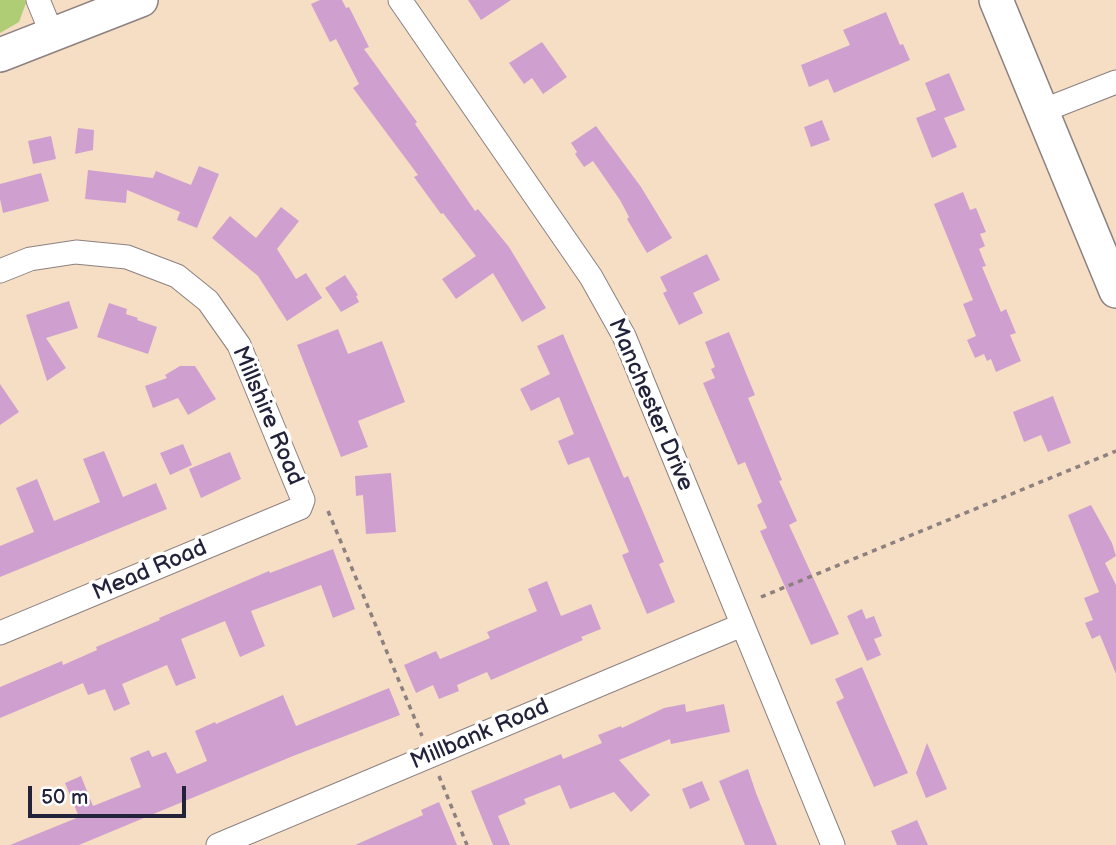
<!DOCTYPE html>
<html>
<head>
<meta charset="utf-8">
<style>
  body { margin:0 }
  #map { position:relative; width:1116px; height:845px; overflow:hidden; background:#f5dec4; font-family:"Balsamiq Sans",sans-serif }
  canvas { display:block }
  .scale { position:absolute; left:28px; top:786px; width:158px; height:32px; box-sizing:border-box; border:4px solid #22223b; border-top:0; padding-left:9px; font-size:21px; line-height:24px; white-space:nowrap; color:#22223b; -webkit-text-stroke:5px #fff; paint-order:stroke }
</style>
</head>
<body>
<div id="map">
<canvas width="1116" height="845"></canvas>
<div class="scale">50 m</div>
</div>
<script>
const ctx = document.querySelector('canvas').getContext('2d');
ctx.lineJoin = 'round';
function fill(path, color) { ctx.fillStyle = color; ctx.fill(path, 'evenodd'); }
const poly = rows => new Path2D(rows.map(r => 'M' + r).join(''));
function stroke(path, color, width, dash) { ctx.strokeStyle = color; ctx.lineWidth = width; ctx.lineCap = dash ? 'butt' : 'round'; ctx.setLineDash(dash || []); ctx.stroke(path); }
function write(font, color, halo, rows, align = 'center') {
  ctx.font = font + ' "Balsamiq Sans",sans-serif'; ctx.lineWidth = 7; ctx.setLineDash([]); ctx.textBaseline = 'middle'; ctx.strokeStyle = halo; ctx.fillStyle = color; for (const [text, x, y, turn = 0] of rows) {
    ctx.save(); ctx.translate(x, y); ctx.rotate((+turn || 0) * Math.PI / 180); ctx.textAlign = isNaN(turn) ? turn : align; if (halo) ctx.strokeText(text, 0, 0); ctx.fillText(text, 0, 0); ctx.restore();
  }
}
fill(poly([
  [0,0,25,0,26,3,19,22,0,33]
]), '#aecd74');
fill(poly([
  [320,0,342,0,346,8,349,7,369,47,364,49,417,122,415,124,475,211,478,209,509,247,546,308,522,322,493,273,456,299,442,279,476,256,443,213,441,214,414,177,418,175,353,88,359,84,336,39,330,42,311,4],
  [468,0,511,0,481,20],
  [886,12,900,45,903,44,910,60,834,93,828,79,809,87,801,65,850,45,843,30],
  [542,42,567,77,543,94,532,78,524,84,509,63],
  [949,73,965,110,944,118,957,147,932,158,916,118,936,110,925,83],
  [822,120,830,140,811,147,804,127],
  [596,126,641,187,672,238,647,253,627,219,629,217,620,200,593,161,584,167,575,154,577,152,571,143],
  [78,128,94,130,93,150,75,154],
  [51,136,56,159,33,164,28,141],
  [199,166,219,174,197,228,177,220,180,212,127,190,126,203,85,199,88,170,153,178,156,171,191,185],
  [41,173,49,201,3,213,0,199,0,184],
  [963,192,970,210,976,208,986,232,980,234,985,246,979,249,986,266,982,267,1001,312,1006,309,1016,333,1010,335,1021,361,996,372,991,359,987,361,984,354,975,358,967,340,976,336,963,304,973,300,934,204],
  [281,207,299,221,277,249,296,279,306,273,322,298,287,321,258,276,212,238,230,216,256,238],
  [707,254,720,280,693,293,703,313,679,325,663,293,667,291,660,277],
  [345,275,358,295,356,296,359,302,341,312,325,288],
  [69,301,78,328,46,338,66,368,47,381,26,315],
  [109,303,127,309,126,314,138,318,137,320,157,327,148,354,97,337],
  [338,329,348,354,382,341,405,402,358,421,368,447,341,457,297,345],
  [729,332,755,395,748,398,782,480,779,481,797,521,789,525,839,634,811,645,760,531,767,528,757,505,762,502,745,462,738,465,703,383,715,378,711,369,715,367,705,342],
  [563,334,624,478,628,476,664,562,659,564,675,602,647,614,622,555,629,552,589,457,568,465,558,441,574,434,559,397,531,411,520,389,550,374,537,346],
  [180,366,195,366,216,399,188,415,178,398,153,408,145,386,167,378,165,375],
  [0,384,19,412,0,425],
  [1053,396,1071,443,1048,452,1041,435,1024,442,1013,412],
  [183,444,192,465,170,475,160,453],
  [104,451,123,497,156,483,167,509,0,577,0,546,34,532,16,488,37,479,54,521,100,502,83,459],
  [230,452,241,479,201,498,189,469],
  [391,473,396,532,366,534,363,495,356,496,355,476],
  [1091,505,1112,543,1116,556,1105,563,1116,585,1116,674,1100,635,1092,639,1085,623,1093,620,1084,598,1099,592,1068,515],
  [333,549,355,609,333,618,321,585,251,611,265,646,240,657,225,621,181,639,196,678,176,686,167,665,122,684,130,704,114,711,105,689,88,695,83,683,0,718,0,687,62,661,63,665,97,650,96,647,160,620,159,618,269,571,270,573],
  [547,581,561,616,591,604,601,629,581,637,583,640,491,680,487,672,457,685,459,691,439,699,433,685,416,693,404,665,436,651,440,659,490,638,487,632,537,611,528,589],
  [862,609,866,619,874,616,882,636,874,639,881,655,867,661,847,616],
  [862,667,908,773,874,787,836,702,844,698,835,679],
  [389,688,400,715,293,756,79,845,10,845,79,817,65,783,81,776,93,806,141,787,130,758,149,750,152,757,166,752,177,774,207,761,195,731,215,722,216,724,283,695,296,726],
  [685,704,686,712,724,704,730,732,671,744,670,739,619,760,650,795,631,812,614,792,570,809,560,785,524,799,526,804,498,816,510,845,493,845,471,791,561,754,563,759,602,743,598,735,621,726,622,728,664,708],
  [927,743,947,789,926,798,916,773],
  [748,769,756,793,777,845,745,845,719,781],
  [702,781,710,800,690,809,682,789],
  [439,802,457,845,355,845,423,815,421,810],
  [917,820,928,845,897,845,891,831]
]), '#cfa0cf');
const street = poly([
  [38,0,52,34],
  [400,0,591,277,624,336,833,845],
  [1042,111,1116,82],
  [0,271,30,259,76,252,127,257,177,276,208,301,239,345,303,500,300,508,0,633],
  [218,845,742,625]
]);
const secondary = poly([
  [996,0,1116,291],
  [0,55,141,0]
]);
stroke(street, '#8c8080', 25);
stroke(secondary, '#8c8080', 36);
stroke(poly([
  [328,511,422,736],
  [761,597,1116,451],
  [439,776,467,845]
]), '#8c8080', 3.5, [5, 5]);
stroke(street, '#fff', 23);
stroke(secondary, '#fff', 33);
write('23px', '#22223b', '#fff', [
  ["Manchester Drive",650,405,67],
  ["Millshire Road",267,416,67],
  ["Mead Road",150,571,-23],
  ["Millbank Road",480,735,-23]
]);
</script>
</body>
</html>
